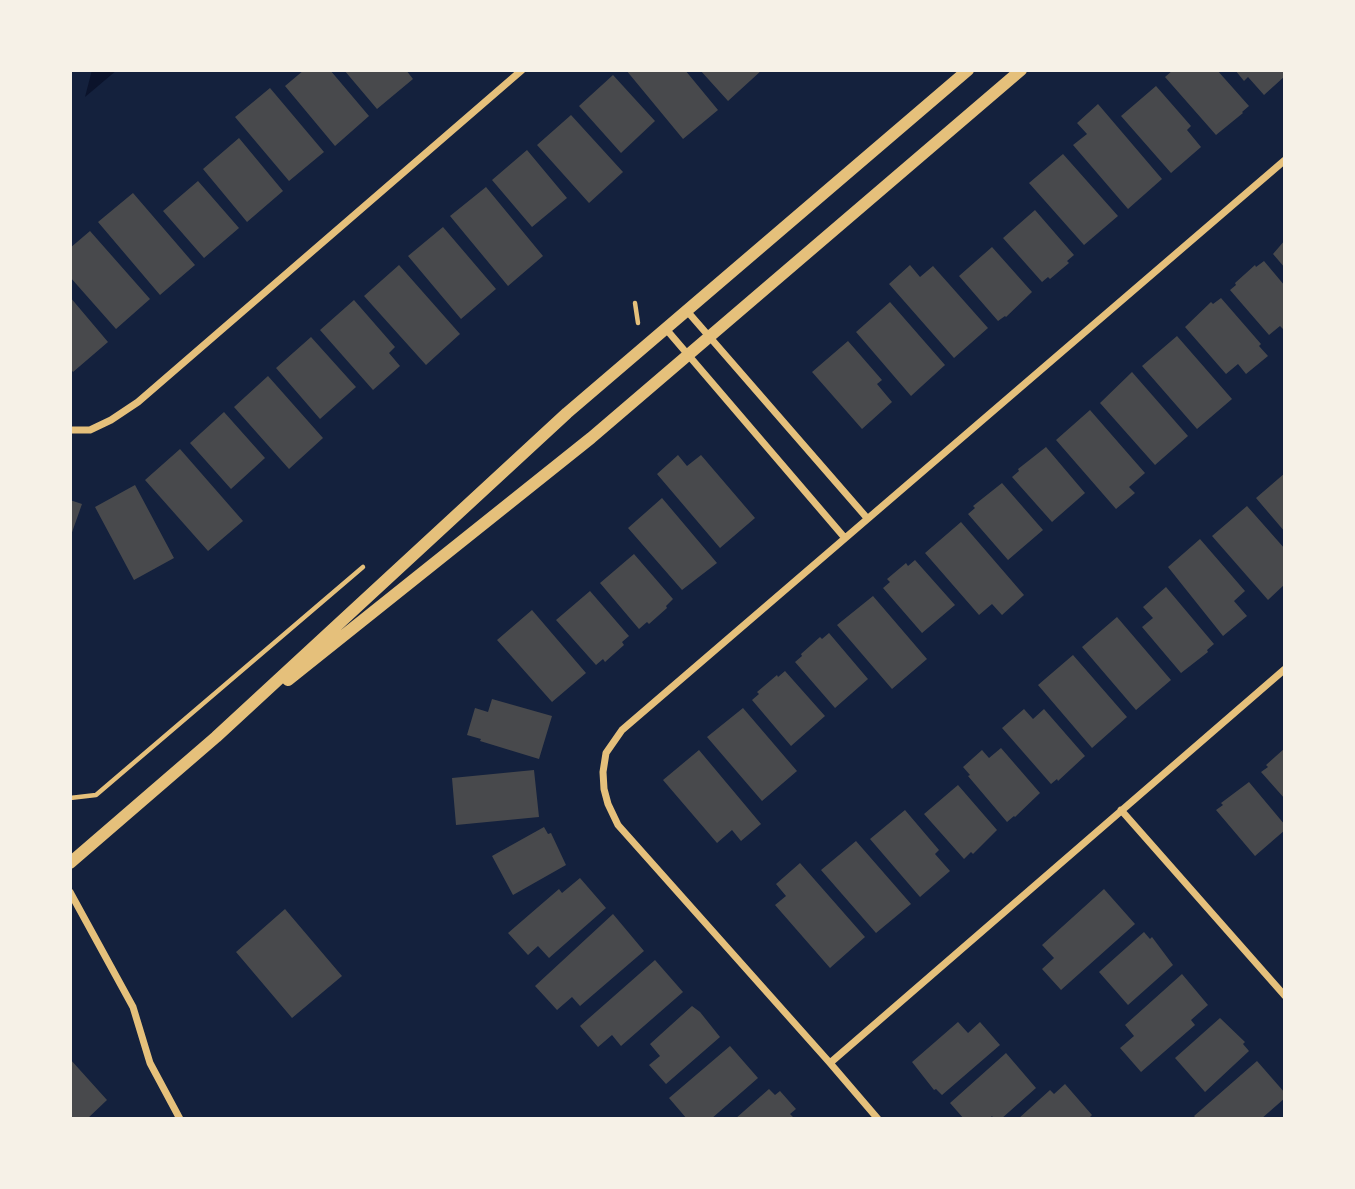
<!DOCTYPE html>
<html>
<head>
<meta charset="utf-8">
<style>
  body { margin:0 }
  #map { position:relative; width:1355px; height:1189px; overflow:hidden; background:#14213d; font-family:Inter,sans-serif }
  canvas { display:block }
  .frame { position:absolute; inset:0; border:72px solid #f6f1e7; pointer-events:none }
</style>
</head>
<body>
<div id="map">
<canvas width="1355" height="1189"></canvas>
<div class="frame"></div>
</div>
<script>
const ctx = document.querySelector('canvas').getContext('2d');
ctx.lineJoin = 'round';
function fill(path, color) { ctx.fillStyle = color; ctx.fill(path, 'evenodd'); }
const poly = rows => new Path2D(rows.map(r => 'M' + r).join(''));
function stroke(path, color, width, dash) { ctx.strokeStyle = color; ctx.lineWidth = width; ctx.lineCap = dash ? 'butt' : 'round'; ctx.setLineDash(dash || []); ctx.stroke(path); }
fill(poly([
  [92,70,117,70,85,97]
]), '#0b132b');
fill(poly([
  [304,70,330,70,369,116,335,146,285,86],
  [344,70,406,70,413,79,377,109],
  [626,70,685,70,718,110,683,139],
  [700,70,762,70,728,101],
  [1173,70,1217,70,1249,106,1242,112,1243,113,1216,135,1165,77],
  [1235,70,1285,70,1285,76,1264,95,1248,77,1244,81],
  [613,75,655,121,621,153,579,106],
  [1156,86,1191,126,1187,130,1201,147,1171,173,1121,116],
  [270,88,324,152,289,181,235,117],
  [1098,104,1162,179,1128,209,1073,145,1087,134,1077,123],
  [571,115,623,172,589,203,537,145],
  [239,138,283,191,247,222,203,169],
  [527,150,567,198,532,227,492,180],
  [1063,154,1118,216,1084,245,1029,183],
  [198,181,239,228,204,258,163,211],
  [486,187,543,256,508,286,450,216],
  [133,193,195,265,160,295,98,222],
  [1035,210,1074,255,1067,261,1069,263,1050,279,1048,277,1042,282,1003,238],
  [443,227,496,289,461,319,408,256],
  [90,231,150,299,116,329,70,277,70,248],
  [1285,240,1285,268,1273,254],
  [992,247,1032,292,1006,317,1005,316,998,321,959,276],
  [1264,261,1285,286,1285,331,1280,326,1269,335,1230,290,1236,285,1235,283,1255,265,1256,267],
  [399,265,460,334,426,365,364,296],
  [910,265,920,277,933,266,988,328,954,358,889,284],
  [70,297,108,342,73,372,70,368],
  [1221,298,1261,344,1259,346,1268,356,1246,374,1238,364,1226,374,1185,327,1211,302,1213,304],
  [354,300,395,347,389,353,400,366,373,390,320,330],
  [890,302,945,365,911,396,856,332],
  [1177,336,1232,399,1197,429,1142,366],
  [311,337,356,387,320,419,276,368],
  [848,341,882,380,877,384,892,402,862,429,812,372],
  [1132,372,1188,436,1155,465,1100,403],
  [268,376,323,438,289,469,234,407],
  [1090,410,1145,473,1129,487,1135,493,1116,509,1056,440],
  [224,412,265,458,231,489,190,443],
  [1046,447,1085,493,1052,522,1012,477,1019,471,1018,469],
  [180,449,243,521,208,551,145,480],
  [678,455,687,466,701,455,755,518,720,548,657,474],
  [1285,473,1285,532,1256,498],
  [1002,483,1043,530,1008,560,968,514,975,508,973,506],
  [135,485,174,558,134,580,95,507],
  [662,498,717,563,682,590,628,528],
  [70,500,82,504,70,538],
  [1247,506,1285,549,1285,584,1268,600,1212,536],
  [961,522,1024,595,1002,615,992,604,979,615,925,553],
  [1200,539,1245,591,1234,601,1247,616,1223,636,1168,567],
  [634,554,673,599,666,606,667,608,649,624,647,622,639,629,600,583],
  [915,560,955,605,922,633,883,588,890,582,887,579,906,563,908,566],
  [1166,587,1214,644,1207,650,1208,652,1181,673,1142,627,1153,618,1143,607],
  [590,591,629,636,622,642,624,645,605,662,603,659,596,665,556,620],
  [873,596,927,659,892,689,837,625],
  [532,610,586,673,552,702,497,640],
  [1117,617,1171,680,1136,710,1082,647],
  [829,633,868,679,835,708,795,662,802,656,801,654,820,637,822,639],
  [1073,655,1127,717,1092,748,1038,685],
  [785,671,825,716,791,746,752,700,759,694,757,692,777,675,778,677],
  [492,699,552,716,539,759,480,741,481,739,467,735,475,708,488,712],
  [743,708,797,771,762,801,707,737],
  [1024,709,1033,719,1044,709,1085,756,1058,781,1057,779,1051,784,1002,728],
  [1001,748,1040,793,1015,817,1014,816,1007,822,968,776,970,775,963,767,982,750,989,758],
  [1285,748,1285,799,1261,772,1268,767,1266,765],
  [699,750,761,824,741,841,732,830,717,843,663,780],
  [534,770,539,817,456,825,452,778],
  [1249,782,1285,825,1285,830,1255,856,1216,810,1223,805,1221,803],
  [958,785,997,830,973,854,971,852,964,859,924,814],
  [905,810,939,850,935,854,950,871,920,897,870,839],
  [544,827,548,834,551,833,566,865,513,895,492,856],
  [856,841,911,904,876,933,821,870],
  [800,863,865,937,830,968,775,905,786,896,776,884],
  [580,878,606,908,549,958,538,946,528,955,508,933,559,889,562,893],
  [1104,889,1135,924,1061,990,1042,969,1054,958,1042,945],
  [285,909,342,976,292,1018,236,952],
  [613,914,644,951,580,1006,572,997,557,1010,535,986],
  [1144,932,1150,939,1152,937,1173,965,1128,1005,1099,972],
  [655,960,683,992,621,1046,612,1035,598,1047,580,1026],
  [1182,974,1208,1005,1191,1020,1195,1025,1141,1072,1120,1048,1134,1036,1125,1025],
  [692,1006,700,1012,720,1037,666,1084,649,1065,660,1056,650,1044],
  [1220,1018,1245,1042,1243,1044,1249,1051,1205,1092,1175,1058],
  [958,1022,968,1033,980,1022,1000,1045,942,1095,936,1089,934,1090,912,1062],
  [730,1046,758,1078,711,1119,687,1119,669,1098],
  [1006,1053,1036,1088,1001,1119,994,1119,992,1116,989,1119,964,1119,950,1103],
  [70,1059,107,1100,87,1119,70,1119],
  [1257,1061,1285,1093,1285,1098,1261,1119,1197,1119,1194,1116],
  [1065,1084,1092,1115,1088,1119,1018,1119,1050,1090,1054,1094],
  [769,1089,775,1095,780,1091,796,1109,790,1114,795,1119,735,1119]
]), '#48494c');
stroke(poly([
  [635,303,638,323],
  [70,798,96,795,363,567]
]), '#e5c07b', 4.5);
stroke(poly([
  [1285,160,622,730,606,753,603,772,604,789,608,804,618,825,830,1063,1285,669],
  [687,311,867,518],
  [666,329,844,537],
  [70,430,90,430,111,420,138,402,522,70],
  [1121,810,1285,996],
  [70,892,133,1007,150,1063,180,1119],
  [830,1063,878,1119]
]), '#e5c07b', 7);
stroke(poly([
  [288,680,591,438,1021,70],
  [70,863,216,737,567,413,968,70]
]), '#e5c07b', 12);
</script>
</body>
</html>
